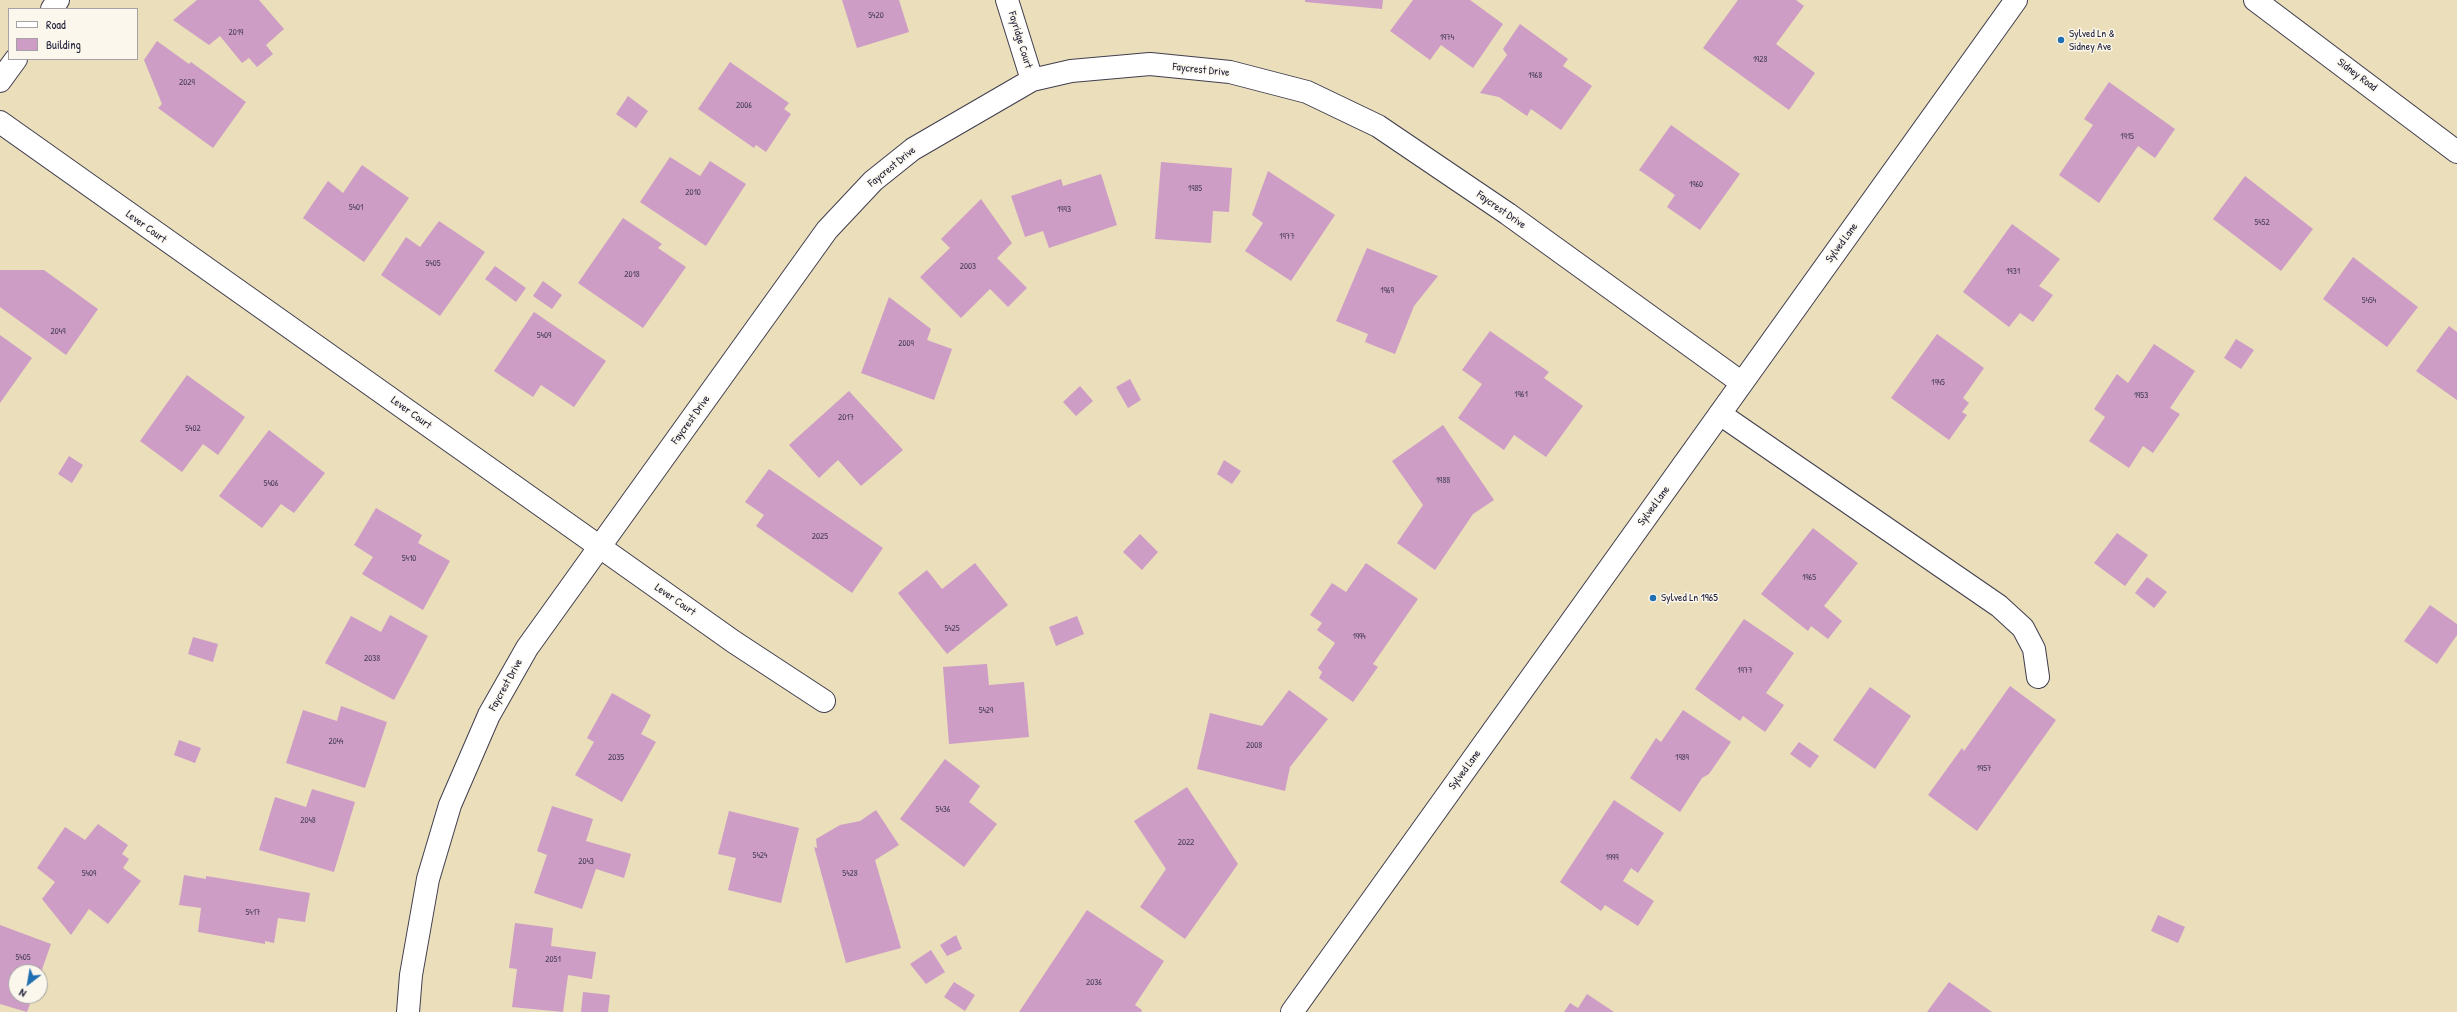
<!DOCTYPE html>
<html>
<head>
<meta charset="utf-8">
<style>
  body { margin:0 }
  #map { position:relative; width:2457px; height:1012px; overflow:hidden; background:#ebdeba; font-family:"Patrick Hand",sans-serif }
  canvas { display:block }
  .legend { position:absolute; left:8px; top:8px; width:130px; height:52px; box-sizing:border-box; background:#fbf7ec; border:1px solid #a4a2a5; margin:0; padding:5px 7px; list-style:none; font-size:12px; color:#22223b }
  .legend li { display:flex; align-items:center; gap:8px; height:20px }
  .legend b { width:20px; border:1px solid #a4a2a5 }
  .north { position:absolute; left:8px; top:964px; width:40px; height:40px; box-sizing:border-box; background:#fbf7ec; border:1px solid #a4a2a5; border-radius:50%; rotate:211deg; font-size:11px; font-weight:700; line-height:16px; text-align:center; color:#22223b }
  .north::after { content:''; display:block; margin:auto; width:14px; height:18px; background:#1f6fb2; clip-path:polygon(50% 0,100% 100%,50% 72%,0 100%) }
</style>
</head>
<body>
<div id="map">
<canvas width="2457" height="1012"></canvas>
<ul class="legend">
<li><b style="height:5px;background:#fff"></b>Road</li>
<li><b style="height:11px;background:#cd9dc6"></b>Building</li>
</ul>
<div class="north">N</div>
</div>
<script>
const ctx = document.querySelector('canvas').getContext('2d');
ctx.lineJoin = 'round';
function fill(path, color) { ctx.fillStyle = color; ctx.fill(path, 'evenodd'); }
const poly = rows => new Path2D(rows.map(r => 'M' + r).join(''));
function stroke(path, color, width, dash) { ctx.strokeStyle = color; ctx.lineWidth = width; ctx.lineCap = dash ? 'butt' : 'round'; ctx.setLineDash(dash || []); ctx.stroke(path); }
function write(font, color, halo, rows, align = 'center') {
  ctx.font = font + ' "Patrick Hand",sans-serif'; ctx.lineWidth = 3; ctx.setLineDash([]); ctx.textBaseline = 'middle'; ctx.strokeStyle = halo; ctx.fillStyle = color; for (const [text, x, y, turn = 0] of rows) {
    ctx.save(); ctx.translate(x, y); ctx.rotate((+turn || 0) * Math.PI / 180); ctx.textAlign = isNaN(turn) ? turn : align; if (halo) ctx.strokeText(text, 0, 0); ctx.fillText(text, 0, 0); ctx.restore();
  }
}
fill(poly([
  [197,0,259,0,284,29,266,45,273,54,257,67,249,58,242,63,220,36,209,45,173,20],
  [842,0,899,0,909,32,857,48],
  [1305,0,1383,0,1382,9,1305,2],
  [1413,0,1470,0,1503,24,1473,68,1441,45,1430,60,1390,31],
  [1738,0,1796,0,1804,6,1776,44,1815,73,1789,110,1703,48],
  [1520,24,1568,59,1563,66,1592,86,1561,130,1531,109,1527,116,1499,97,1480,93,1507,55,1503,49],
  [157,41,189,64,191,62,246,102,213,148,158,108,162,104,144,60],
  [730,62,789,103,784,109,791,114,766,152,756,145,754,148,698,109],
  [2109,82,2175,129,2155,158,2138,146,2099,203,2059,175,2093,125,2084,119],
  [628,96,648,111,636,128,616,114],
  [1671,125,1740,174,1700,230,1667,207,1675,195,1639,170],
  [670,157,700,176,710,161,746,184,706,246,640,202],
  [1161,162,1232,168,1229,212,1213,211,1211,243,1155,239],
  [362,165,409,198,364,262,303,218,328,181,343,193],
  [1268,171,1335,215,1291,281,1245,251,1263,223,1252,215],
  [1101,174,1117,225,1049,248,1043,231,1025,237,1011,196,1061,179,1063,186],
  [2245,176,2313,229,2281,271,2213,219],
  [981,199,1012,243,997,258,1027,288,1008,307,990,289,961,318,920,277,950,248,941,239],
  [623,218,662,244,658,248,686,267,643,328,578,283],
  [439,221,485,252,440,316,381,275,406,237,420,247],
  [2012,224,2060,259,2039,286,2053,295,2033,322,2020,313,2009,327,1963,292],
  [1367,248,1438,276,1414,306,1395,354,1365,342,1368,334,1336,321],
  [2353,257,2418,307,2387,347,2323,299],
  [495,266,526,288,516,302,485,279],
  [0,270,44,270,98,309,66,355,0,307],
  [543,281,562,295,552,309,533,296],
  [889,297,931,329,927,340,952,349,934,400,861,373],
  [534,312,606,361,574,407,541,385,533,397,494,371],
  [2449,326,2457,332,2457,400,2416,371],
  [1490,331,1549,372,1544,378,1583,406,1546,457,1514,435,1504,450,1458,418,1482,384,1462,370],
  [1937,334,1984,368,1963,398,1969,403,1962,412,1967,415,1949,440,1891,398],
  [0,335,32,358,0,403],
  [2236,339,2254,350,2241,369,2224,358],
  [2154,344,2195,371,2170,408,2180,414,2153,453,2143,446,2129,468,2089,441,2105,417,2094,409,2117,374,2128,383],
  [187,375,245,417,218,455,203,444,182,472,140,441],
  [1130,379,1141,400,1128,408,1116,387],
  [1080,386,1093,401,1076,416,1063,402],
  [849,391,903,450,861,486,838,460,819,478,789,445],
  [1443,425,1494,500,1473,514,1435,570,1397,543,1423,505,1392,461],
  [269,430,325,473,294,513,281,504,262,528,219,496],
  [69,456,83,465,72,483,58,474],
  [1224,460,1241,471,1232,484,1217,474],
  [769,469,883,548,852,593,756,526,764,515,745,502],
  [376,508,422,535,418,543,450,561,423,610,362,574,373,557,354,545],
  [1813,528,1858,563,1824,606,1842,621,1828,639,1811,626,1808,631,1761,594],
  [2117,533,2148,555,2125,586,2094,563],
  [1140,534,1158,552,1142,570,1123,552],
  [975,563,1008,605,947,654,898,593,927,570,942,589],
  [1366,563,1418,599,1373,664,1378,667,1353,702,1319,678,1322,672,1318,668,1335,643,1317,630,1322,623,1310,615,1332,583,1346,592],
  [2147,577,2167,592,2154,608,2135,593],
  [2430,605,2457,624,2457,635,2437,664,2404,641],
  [390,615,428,636,394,700,325,663,351,616,381,632],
  [1077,616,1084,634,1056,646,1049,627],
  [1744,619,1794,653,1766,693,1784,705,1765,732,1743,716,1740,721,1695,689],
  [193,637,218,644,213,662,188,654],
  [987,664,989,685,1024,682,1029,737,949,744,943,667],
  [2010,686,2056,720,1977,831,1928,795,1962,748,1964,751],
  [1870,687,1911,716,1875,769,1833,740],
  [1289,690,1328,719,1290,767,1285,791,1197,769,1210,713,1262,726],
  [612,693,651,715,641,734,656,742,622,802,575,775,594,742,587,738],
  [341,706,387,722,365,788,286,763,303,710,337,721],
  [1683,710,1731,742,1709,774,1702,778,1680,812,1630,778,1656,738,1661,742],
  [179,740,201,748,195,763,174,755],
  [1799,742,1819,756,1810,768,1790,754],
  [945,759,980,786,969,802,997,824,964,867,900,819],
  [1187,787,1238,864,1185,939,1140,907,1166,869,1134,821],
  [312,789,355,802,334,872,259,850,275,797,306,807],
  [1614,800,1664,833,1638,873,1631,868,1623,881,1654,901,1638,926,1605,905,1601,911,1560,882],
  [552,806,593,819,586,841,631,854,624,878,596,869,582,909,534,893,547,855,537,851],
  [876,810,899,845,875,860,901,948,846,963,814,847,817,848,816,839,840,825,860,821],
  [729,811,799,828,781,903,728,890,736,858,718,854],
  [98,824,128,845,122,854,129,859,123,868,141,881,108,924,89,909,71,935,42,899,55,882,37,868,65,827,85,840],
  [184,875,206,879,206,876,310,893,305,922,278,918,274,943,265,941,265,944,198,932,201,908,179,905],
  [1087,910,1164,961,1135,1005,1142,1010,1141,1012,1019,1012],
  [2158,915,2185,927,2178,943,2151,931],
  [515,923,553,928,551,946,596,952,592,979,568,975,563,1012,512,1007,517,969,509,968],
  [0,925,51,944,40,975,40,972,16,972,16,996,33,996,27,1012,0,1004],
  [956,935,962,949,947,956,940,945],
  [931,950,945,972,926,984,910,964],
  [954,982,975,995,965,1011,944,997],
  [1949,982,1992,1012,1927,1012],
  [583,992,610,995,608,1012,581,1012],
  [1587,994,1614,1012,1564,1012,1570,1003,1578,1008]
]), '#cd9dc6');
const lane = poly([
  [1720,414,1999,606,2023,628,2034,649,2038,677]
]);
const street = poly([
  [1007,0,1032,80],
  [2255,0,2457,152],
  [52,9,58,0],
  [0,81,16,59],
  [0,122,600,547,734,642,824,701],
  [408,1012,411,975,428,879,450,805,489,715,527,648,827,230,873,181,913,149,1032,80,1071,71,1150,64,1230,72,1307,92,1378,126,1508,214,1742,383],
  [1292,1012,2016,0]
]);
stroke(lane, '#403e4e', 24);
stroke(street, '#403e4e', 24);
stroke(lane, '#fff', 22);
stroke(street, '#fff', 22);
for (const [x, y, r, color] of [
  [2061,40,4,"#1f6fb2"],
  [1653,598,4,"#1f6fb2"]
]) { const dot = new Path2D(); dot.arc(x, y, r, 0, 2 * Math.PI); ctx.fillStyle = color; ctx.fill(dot); stroke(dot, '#fbf7ec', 1.5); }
write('9px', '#4d415e', null, [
  ["5420",876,16],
  ["2019",236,33],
  ["1974",1447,38],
  ["1928",1760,60],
  ["1968",1535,76],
  ["2029",187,83],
  ["2006",744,106],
  ["1915",2127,137],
  ["1960",1696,185],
  ["1985",1195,189],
  ["2010",693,193],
  ["5401",356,208],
  ["1993",1064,210],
  ["5452",2262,223],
  ["1977",1287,237],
  ["5405",433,264],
  ["2003",968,267],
  ["1931",2013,272],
  ["2018",632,275],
  ["1969",1387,291],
  ["5454",2369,301],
  ["2049",58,332],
  ["5409",544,336],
  ["2009",906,344],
  ["1945",1938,383],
  ["1961",1521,395],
  ["1953",2141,396],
  ["2017",846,418],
  ["5402",193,429],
  ["1988",1443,481],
  ["5406",271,484],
  ["2025",820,537],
  ["5410",409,559],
  ["1965",1809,578],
  ["5425",952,629],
  ["1994",1359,637],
  ["2038",372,659],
  ["1977",1745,671],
  ["5429",986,711],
  ["2044",336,742],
  ["2008",1254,746],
  ["2035",616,758],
  ["1989",1682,758],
  ["1957",1984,769],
  ["5436",943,810],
  ["2048",308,821],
  ["2022",1186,843],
  ["5424",760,856],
  ["1999",1612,858],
  ["2043",586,862],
  ["5409",89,874],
  ["5428",850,874],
  ["5417",253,913],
  ["5405",23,958],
  ["2051",553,960],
  ["2036",1094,983]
]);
write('11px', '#22223b', '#fbf7ec', [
  ["Sylved Ln &",2069,34],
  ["Sidney Ave",2069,47],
  ["Sylved Ln 1965",1661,598]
], 'left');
write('11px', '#22223b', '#fbf7ec', [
  ["Fayridge Court",1020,40,73],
  ["Faycrest Drive",1201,70,6],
  ["Sidney Road",2357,75,37],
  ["Faycrest Drive",892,167,-39],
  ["Faycrest Drive",1501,210,35],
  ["Lever Court",146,227,36],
  ["Sylved Lane",1842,243,-54],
  ["Lever Court",411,413,36],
  ["Faycrest Drive",691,420,-54],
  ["Sylved Lane",1654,506,-54],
  ["Lever Court",675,600,35],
  ["Faycrest Drive",506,685,-61],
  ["Sylved Lane",1465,770,-54]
]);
</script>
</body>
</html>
